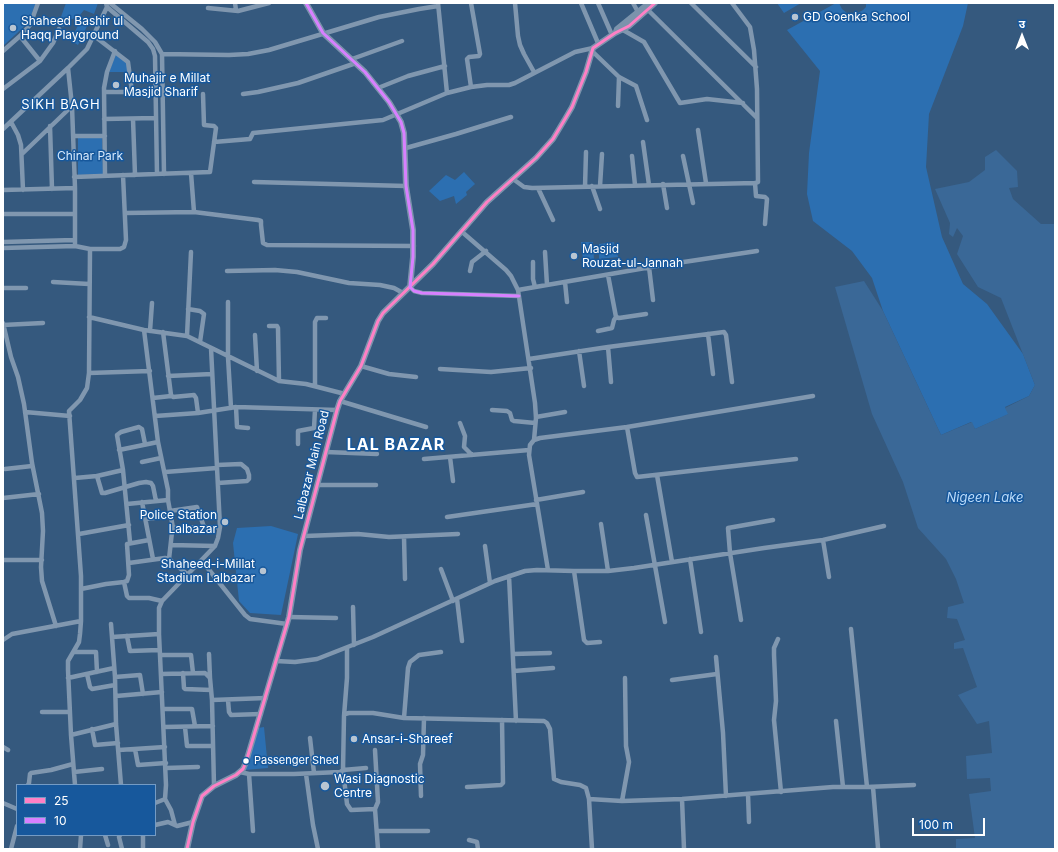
<!DOCTYPE html>
<html>
<head>
<meta charset="utf-8">
<style>
  body { margin:0 }
  #map { position:relative; width:1058px; height:852px; overflow:hidden; background:#35597e; font-family:Inter,"Noto Sans Devanagari",sans-serif }
  canvas { display:block }
  .frame { position:absolute; inset:0; border:4px solid #fff; pointer-events:none }
  .legend { position:absolute; left:16px; top:784px; width:140px; height:52px; box-sizing:border-box; background:#17589c; border:1px solid #749bc4; margin:0; padding:5px 7px; list-style:none; font-size:12px; color:#fff }
  .legend li { display:flex; align-items:center; gap:8px; height:20px }
  .legend b { width:20px; border:1px solid #749bc4 }
  .north { position:absolute; left:1002px; top:16px; width:40px; height:40px; -webkit-text-stroke:3px #17589c; paint-order:stroke; rotate:0deg; font-size:11px; font-weight:700; line-height:16px; text-align:center; color:#fff }
  .north::after { content:''; display:block; margin:auto; width:14px; height:18px; background:#fff; clip-path:polygon(50% 0,100% 100%,50% 72%,0 100%) }
  .scale { position:absolute; left:912px; top:818px; width:73px; height:18px; box-sizing:border-box; border:2px solid #fff; border-top:0; padding-left:5px; font-size:12px; line-height:14px; white-space:nowrap; color:#fff; -webkit-text-stroke:3px #17589c; paint-order:stroke }
</style>
</head>
<body>
<div id="map">
<canvas width="1058" height="852"></canvas>
<div class="frame"></div>
<ul class="legend">
<li><b style="height:5px;background:#ff80c5"></b>25</li>
<li><b style="height:5px;background:#d880ff"></b>10</li>
</ul>
<div class="north">उ</div>
<div class="scale">100 m</div>
</div>
<script>
const ctx = document.querySelector('canvas').getContext('2d');
ctx.lineJoin = 'round';
function fill(path, color) { ctx.fillStyle = color; ctx.fill(path, 'evenodd'); }
const poly = rows => new Path2D(rows.map(r => 'M' + r).join(''));
function stroke(path, color, width, dash) { ctx.strokeStyle = color; ctx.lineWidth = width; ctx.lineCap = dash ? 'butt' : 'round'; ctx.setLineDash(dash || []); ctx.stroke(path); }
function write(font, color, halo, rows, align = 'center') {
  ctx.font = font + ' Inter,sans-serif'; ctx.lineWidth = 3; ctx.setLineDash([]); ctx.textBaseline = 'middle'; ctx.strokeStyle = halo; ctx.fillStyle = color; for (const [text, x, y, turn = 0] of rows) {
    ctx.save(); ctx.translate(x, y); ctx.rotate((+turn || 0) * Math.PI / 180); ctx.textAlign = isNaN(turn) ? turn : align; if (halo) ctx.strokeText(text, 0, 0); ctx.fillText(text, 0, 0); ctx.restore();
  }
}
fill(poly([
  [3,3,36,3,28,23,3,46],
  [66,3,98,3,94,14,84,10,80,15,77,14,73,19,66,18,64,27,58,25],
  [777,3,801,3,784,13],
  [836,3,839,3,842,9,848,14,854,15,863,10,866,7,866,3,968,3,963,26,929,114,926,167,942,237,963,284,987,304,1023,354,1035,385,1029,396,1005,407,1009,414,975,429,971,422,941,435,883,311,872,278,852,251,813,221,807,194,809,153,820,71,787,30],
  [81,18,89,22,78,45,71,41],
  [116,54,127,62,128,72,109,72],
  [78,138,102,138,103,174,78,175],
  [464,172,475,184,466,192,467,195,456,204,454,196,440,201,429,191,446,175,455,180],
  [581,242,593,242,594,260,583,260],
  [614,242,618,257,599,259,599,244],
  [271,526,298,534,281,615,250,613,239,601,233,543,237,528],
  [264,727,268,768,245,770,258,728]
]), '#2c6fb1');
fill(poly([
  [996,150,1017,171,1018,187,1009,188,1013,199,1041,224,1055,224,1055,849,956,849,956,839,975,838,969,794,991,791,990,778,967,779,966,756,992,753,989,721,977,724,958,695,977,687,963,648,954,649,954,643,965,640,957,619,947,618,948,607,964,603,956,579,946,559,918,528,903,482,872,414,835,287,864,281,883,311,941,435,972,422,975,429,1008,414,1005,408,1029,396,1035,385,1001,298,978,287,957,254,963,236,957,228,953,237,949,234,950,223,935,189,969,182,985,170,985,157]
]), '#3a6897');
stroke(poly([
  [106,3,107,7,148,42,153,49,155,56,157,174],
  [110,3,142,29,155,42,162,54,164,174],
  [235,3,236,10],
  [438,3,447,93],
  [515,3,518,36,520,45,524,54,534,72],
  [581,3,598,43],
  [598,3,612,35],
  [633,3,638,12],
  [691,3,756,67],
  [107,7,87,49,68,68,72,106,75,188,75,246,90,249,120,249,124,247,126,240,123,175],
  [208,8,238,11,269,3],
  [646,8,757,118],
  [623,30,644,42,680,103,707,99,743,103],
  [93,35,128,62,132,92],
  [20,36,40,61],
  [3,51,20,36,30,25,38,3],
  [592,51,619,77,636,86,647,120],
  [162,54,229,55,248,54,269,50,379,17,419,9,438,6],
  [352,59,402,41],
  [471,87,467,59,469,57,479,56,480,54,471,3],
  [378,88,408,76,445,66],
  [3,89,40,61,53,43,59,29],
  [104,92,155,92],
  [243,94,258,92,298,83,356,63],
  [618,106,619,77],
  [104,119,156,118],
  [133,119,135,175],
  [11,122,18,135,21,145,23,190],
  [50,126,52,189],
  [3,129,68,68],
  [698,130,706,183],
  [73,136,105,136],
  [214,142,250,139,253,133,383,120,447,93,471,87,487,85,509,85,515,83,575,52,593,48],
  [643,142,649,185],
  [406,148,456,134,511,117],
  [22,154,72,106],
  [632,156,635,185],
  [683,156,693,203],
  [191,173,194,212],
  [105,176,104,88,107,72,115,51],
  [74,177,210,172,216,128,214,126,204,125,203,94],
  [513,179,524,187,532,188,756,183,758,182,757,89,754,50,750,27,732,3],
  [254,182,406,186],
  [755,183,756,196,765,197,767,199,765,224],
  [663,184,667,208],
  [592,186,600,209],
  [600,186,602,154],
  [585,187,586,152],
  [538,188,553,220],
  [3,190,75,188],
  [125,213,194,212,258,220,261,221,261,225,263,243,267,245,414,246],
  [3,214,75,214],
  [461,231,506,270,511,276,518,290,535,403,536,418,534,440],
  [3,242,74,240],
  [3,248,75,246],
  [545,252,547,285],
  [533,262,533,279,535,287],
  [649,267,653,300],
  [227,271,275,270,297,272,349,283,380,285,394,288,403,293],
  [470,271,472,262,486,251],
  [608,275,616,317,619,318,646,314],
  [53,282,89,284],
  [565,282,567,302],
  [410,287,414,291,422,293,519,296],
  [3,288,26,288],
  [518,290,657,266,757,251],
  [228,302,228,357,231,408],
  [188,309,200,311,204,314,200,342],
  [89,317,144,330,187,336,273,378,279,381,306,384,345,394],
  [3,323,11,357,18,377,24,404,32,463,42,513,43,531,41,567,42,581,56,626],
  [3,325,43,323],
  [269,326,277,326,278,328,279,381],
  [144,330,158,442,168,490,168,500,173,528],
  [150,331,152,303],
  [598,331,612,328,614,320,616,317],
  [163,332,171,395,173,397,194,395,196,398,198,413],
  [708,334,713,374],
  [255,335,257,371],
  [187,336,191,252],
  [608,347,611,382],
  [579,351,584,386],
  [529,359,608,347,724,332,726,335,732,382],
  [361,366,389,374,416,377],
  [440,369,491,372,531,368],
  [89,373,150,371],
  [168,376,212,374],
  [315,386,315,322,317,318,326,318],
  [153,398,171,396],
  [340,401,426,427],
  [236,407,237,427,248,428],
  [492,410,507,411,510,413,512,420,514,421,535,423],
  [25,412,70,416],
  [155,416,198,413,236,407,337,410],
  [536,417,565,412],
  [460,423,465,436,464,447,472,455],
  [627,427,635,473,637,477,796,459],
  [298,444,298,431,314,428,315,410],
  [119,450,158,442],
  [326,452,377,454],
  [450,457,453,481],
  [424,459,529,450],
  [142,462,161,458],
  [217,465,241,464,247,469,249,475,249,479,247,481,218,483],
  [5,469,32,466],
  [165,472,217,468],
  [657,475,672,562],
  [97,476,102,493,105,493,139,483,146,482,151,483,153,486,156,501],
  [75,478,97,476,123,470],
  [317,485,376,485],
  [3,498,39,494],
  [536,500,583,492],
  [142,502,153,559],
  [127,504,168,500],
  [170,511,197,507,204,527],
  [646,515,665,622],
  [447,517,537,504],
  [146,519,170,516],
  [601,524,608,571],
  [79,534,129,525],
  [305,536,358,534,389,537,458,534],
  [404,537,405,579],
  [823,540,829,577],
  [130,542,123,470,117,435,121,432,139,427,142,429,145,444],
  [171,545,215,546],
  [485,546,490,583],
  [169,559,172,532,173,528,220,527],
  [690,559,701,632],
  [3,560,42,560],
  [202,561,245,615,250,619,287,624],
  [129,563,165,558,169,559,187,574],
  [441,569,453,601],
  [548,570,529,455,530,445,534,440,540,438,627,427,813,396],
  [574,571,584,640,587,643,600,642],
  [509,576,516,721],
  [124,582,127,596,129,598,149,598,162,601],
  [81,589,106,584,124,582,127,581,129,575,127,544,149,540],
  [457,599,462,641],
  [353,607,354,645],
  [289,617,336,618],
  [741,620,730,553,728,528,773,520],
  [111,624,115,677,116,724,121,785],
  [851,629,867,787],
  [127,636,130,651,159,650],
  [112,637,159,634],
  [778,639,774,648,774,655,776,701,774,720,781,792],
  [3,640,12,634,81,621],
  [347,648,347,678,344,716,343,770,347,804,351,810,375,809,378,849],
  [74,652,96,652,97,672],
  [209,654,210,678],
  [513,654,550,653],
  [160,655,191,655,193,673],
  [716,657,723,733,726,796],
  [276,661,295,662,317,659,373,637,495,581,525,571,537,570,574,571,608,571,634,568,764,548,823,540,884,526],
  [514,671,553,668],
  [183,673,184,688,185,689,211,690],
  [87,674,90,687,92,689,115,685],
  [161,674,205,673,210,678,212,700,214,786],
  [115,677,140,675,143,694],
  [68,678,114,668],
  [672,680,717,674],
  [116,696,162,692],
  [212,700,266,698],
  [228,700,229,712,231,715,261,714],
  [163,709,192,709,195,726],
  [42,712,69,712],
  [345,714,349,713,373,713,404,718,544,721,547,723,550,729,554,779,561,782,580,785,586,788,589,799,592,849],
  [404,718,408,668,410,662,419,655,441,652],
  [836,721,843,787],
  [164,727,213,726],
  [185,727,187,746,213,746],
  [92,729,95,745,118,743],
  [71,735,116,724],
  [310,738,314,773],
  [3,747,8,750],
  [135,749,138,765,166,763],
  [119,750,165,747],
  [375,750,378,802,375,809],
  [166,768,198,767],
  [74,772,102,769],
  [240,772,249,774,294,774,340,772,343,770,366,768],
  [249,774,253,831],
  [306,774,313,825,318,849],
  [28,785,29,783,30,774,31,773,51,770,73,764],
  [75,785,71,735,68,670,68,661,79,642,80,634,81,621,81,576,69,411,80,400,87,388,89,373,90,249],
  [467,787,501,785,503,783,502,720],
  [873,787,878,848],
  [748,794,749,822],
  [421,796,420,764,423,755,424,718],
  [165,799,171,810,175,825],
  [589,799,622,801,682,799,833,787,867,787,914,785],
  [682,799,684,849],
  [622,801,629,762,626,746,625,678],
  [3,803,17,809],
  [155,803,165,799,166,785,159,634,159,608,162,601,215,546,218,538,220,527,211,348],
  [155,825,168,822,177,826,193,822],
  [377,831,428,831],
  [105,835,108,845],
  [120,835,119,837,122,849],
  [469,840,477,842,478,849],
  [11,849,17,826],
  [80,849,81,835],
  [143,849,143,835]
]), '#8097af', 4.5);
stroke(poly([
  [306,3,323,33,365,72,389,102,401,122,404,133,406,186,413,230,413,257,410,287],
  [616,32,617,29,649,3],
  [187,849,193,822,202,796,214,786,236,775,243,769,246,762,289,617,300,550,337,410,340,401,361,366,378,321,383,313,433,264,487,202,536,158,553,139,565,119,572,107,586,72,593,48,615,33,629,26,655,3]
]), '#7b93ac', 6);
stroke(poly([
  [187,849,193,822,202,796,214,786,236,775,243,769,246,762,289,617,300,550,337,410,340,401,361,366,378,321,383,313,433,264,487,202,536,158,553,139,565,119,572,107,586,72,593,48,615,33,629,26,655,3]
]), '#ff80c5', 3);
stroke(poly([
  [306,3,323,33,365,72,389,102,401,122,404,133,406,186,413,230,413,257,410,287,414,291,422,293,519,296]
]), '#d880ff', 3);
for (const [x, y, r, color] of [
  [795,17,4,"#b8c5d2"],
  [13,28,4,"#b8c5d2"],
  [116,85,4,"#b8c5d2"],
  [574,256,4,"#b8c5d2"],
  [225,522,4,"#b8c5d2"],
  [263,571,4,"#b8c5d2"],
  [354,739,4,"#b8c5d2"],
  [246,761,3.5,"#fff"],
  [325,786,5,"#b8c5d2"]
]) { const dot = new Path2D(); dot.arc(x, y, r, 0, 2 * Math.PI); ctx.fillStyle = color; ctx.fill(dot); stroke(dot, '#17589c', 1.5); }
write('11px', '#fff', '#17589c', [
  ["Passenger Shed",254,761]
], 'left');
write('12px', '#fff', '#17589c', [
  ["GD Goenka School",803,17],
  ["Shaheed Bashir ul",21,21],
  ["Haqq Playground",21,35],
  ["Muhajir e Millat",124,78],
  ["Masjid Sharif",124,92],
  ["Masjid",582,249],
  ["Rouzat-ul-Jannah",582,263],
  ["Police Station",217,515,"right"],
  ["Lalbazar",217,529,"right"],
  ["Shaheed-i-Millat",255,564,"right"],
  ["Stadium Lalbazar",255,578,"right"],
  ["Ansar-i-Shareef",362,739],
  ["Wasi Diagnostic",334,779],
  ["Centre",334,793]
], 'left');
write('12px', '#d6e9fc', '#17589c', [
  ["Chinar Park",90,156]
]);
write('12px', '#fff', '#17589c', [
  ["Lalbazar Main Road",312,465,-76]
]);
ctx.letterSpacing = '1px';
write('13px', '#fff', '#17589c', [
  ["SIKH BAGH",61,105]
]);
ctx.letterSpacing = '0px';
write('italic 13px', '#badaf9', '#17589c', [
  ["Nigeen Lake",985,498]
]);
ctx.letterSpacing = '1px';
write('bold 16px', '#fff', '#17589c', [
  ["LAL BAZAR",396,445]
]);
ctx.letterSpacing = '0px';
</script>
</body>
</html>
